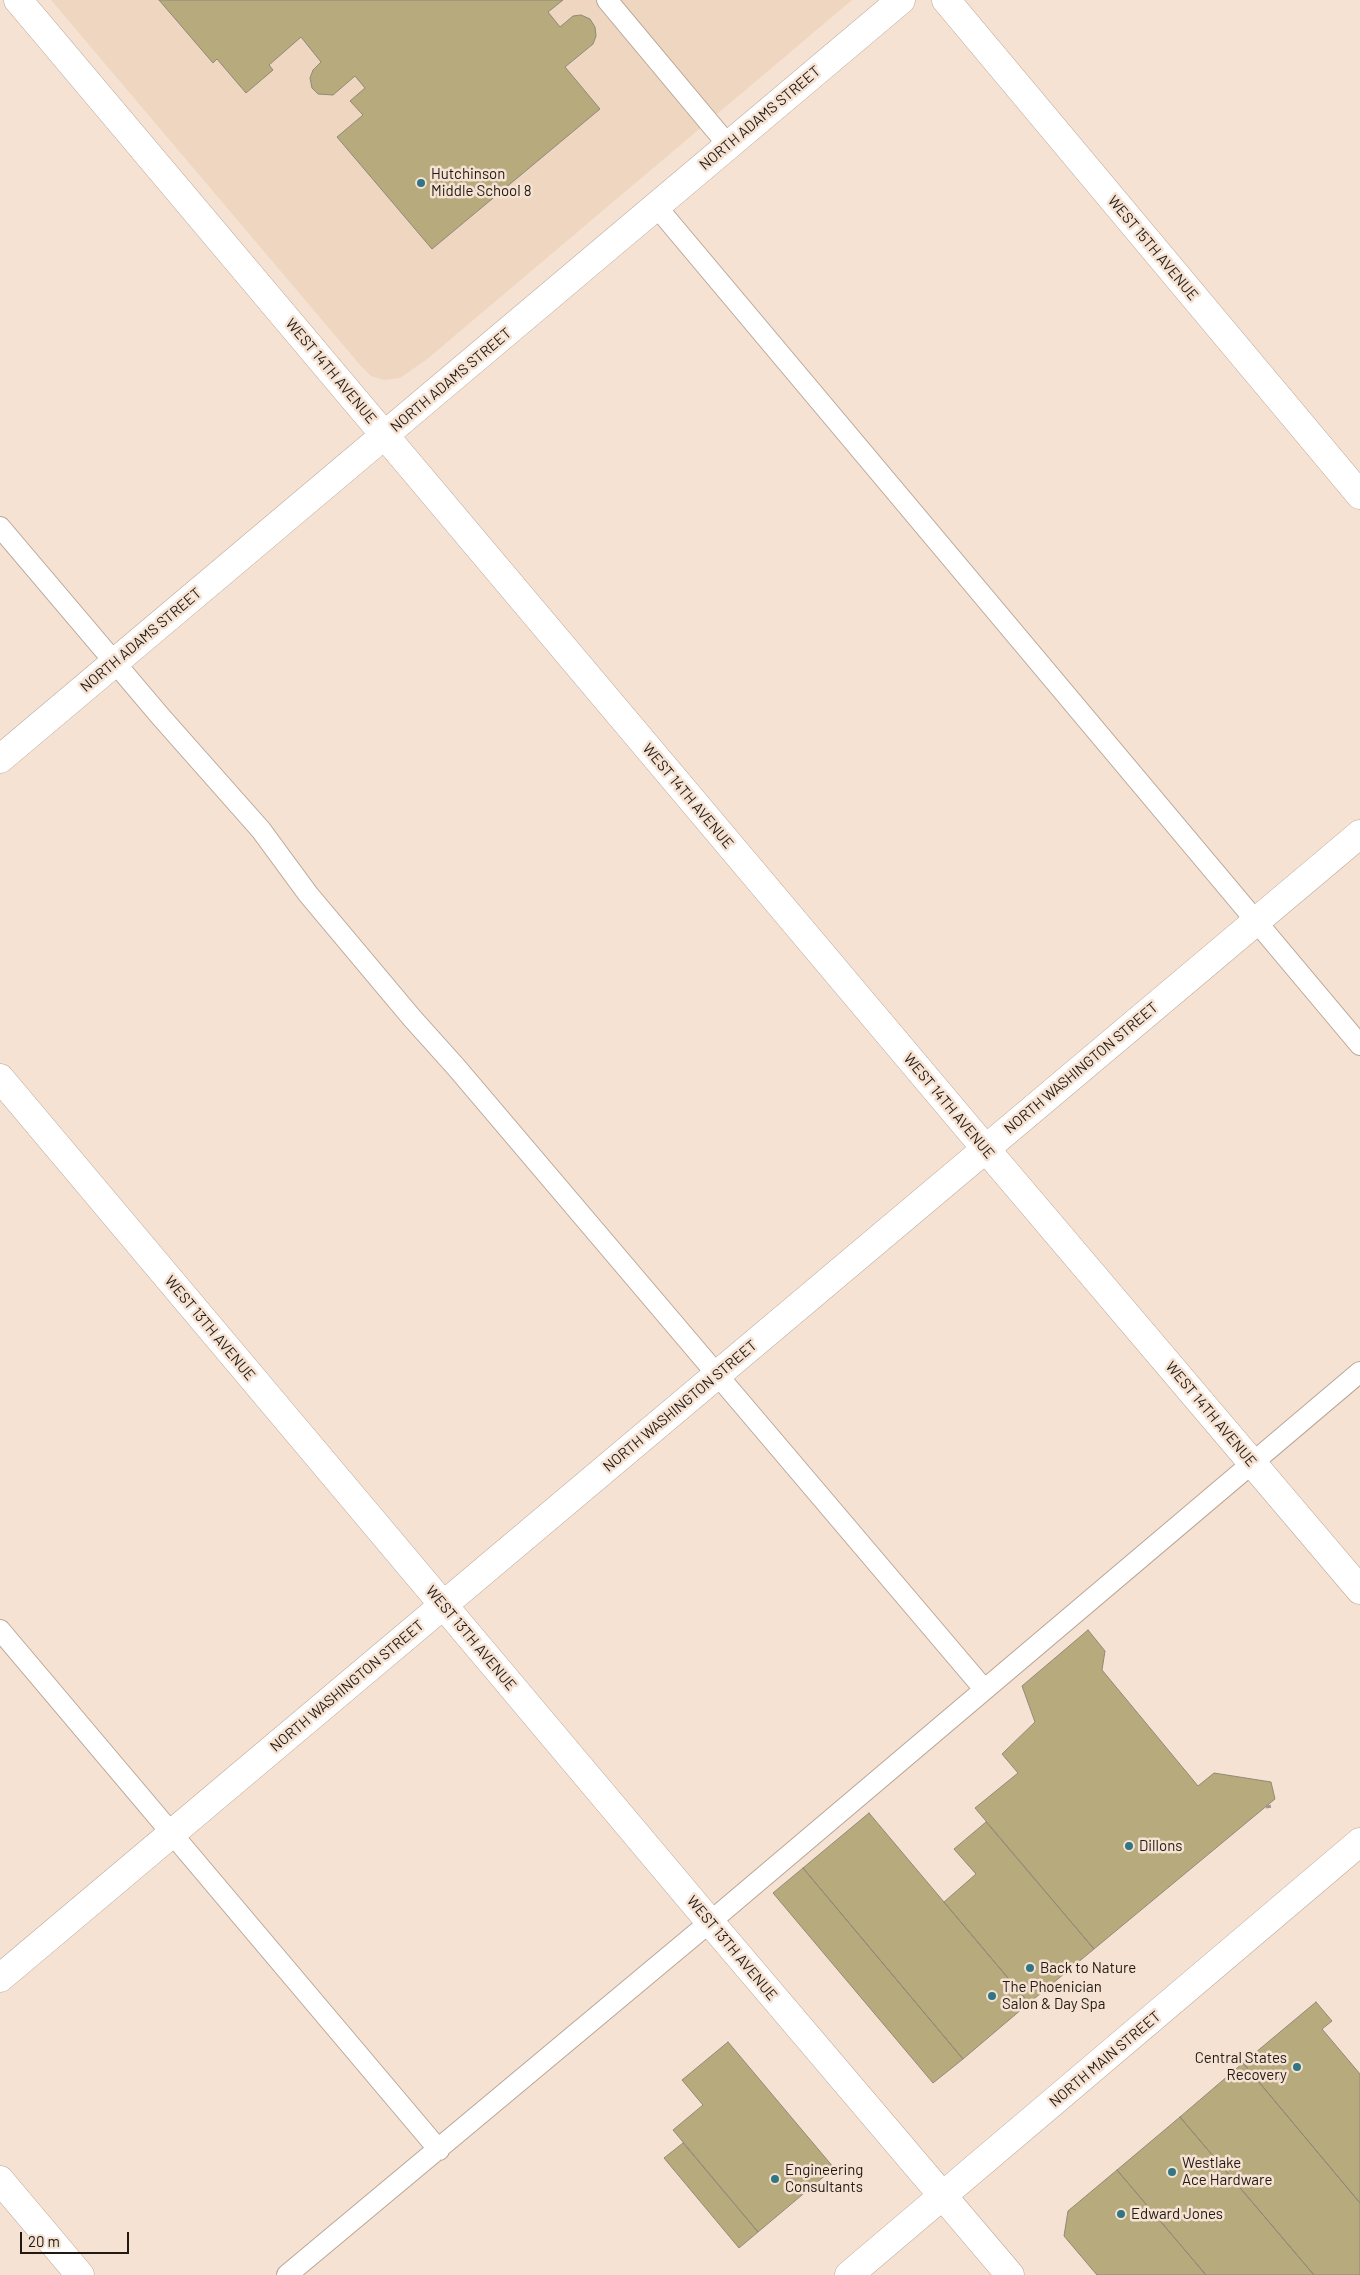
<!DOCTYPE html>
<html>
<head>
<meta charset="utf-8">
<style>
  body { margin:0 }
  #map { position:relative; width:1360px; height:2275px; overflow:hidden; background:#f5e2d2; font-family:Barlow,sans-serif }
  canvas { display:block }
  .scale { position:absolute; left:20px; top:2232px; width:109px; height:22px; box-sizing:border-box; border:2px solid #211a14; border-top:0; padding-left:6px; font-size:15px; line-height:18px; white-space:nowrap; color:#211a14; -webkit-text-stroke:4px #f5e2d2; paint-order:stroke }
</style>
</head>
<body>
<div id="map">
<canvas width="1360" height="2275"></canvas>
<div class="scale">20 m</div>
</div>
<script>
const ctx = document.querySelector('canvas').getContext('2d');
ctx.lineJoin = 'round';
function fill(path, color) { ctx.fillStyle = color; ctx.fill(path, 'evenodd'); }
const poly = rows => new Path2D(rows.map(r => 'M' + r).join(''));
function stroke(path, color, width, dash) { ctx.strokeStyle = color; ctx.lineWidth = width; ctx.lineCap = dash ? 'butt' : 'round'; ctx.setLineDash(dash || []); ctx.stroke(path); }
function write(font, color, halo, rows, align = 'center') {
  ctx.font = font + ' Barlow,sans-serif'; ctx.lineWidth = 5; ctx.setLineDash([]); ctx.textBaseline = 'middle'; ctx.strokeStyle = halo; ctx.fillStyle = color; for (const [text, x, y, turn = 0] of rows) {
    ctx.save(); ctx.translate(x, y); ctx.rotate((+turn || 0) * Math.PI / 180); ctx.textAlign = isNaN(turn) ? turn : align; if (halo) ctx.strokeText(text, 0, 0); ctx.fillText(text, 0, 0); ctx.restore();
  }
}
fill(poly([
  [51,0,852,0,426,360,400,378,384,380,371,376,361,366]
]), '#efd6c0');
const building = poly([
  [159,0,563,0,548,12,560,27,573,16,581,15,590,19,595,27,596,36,593,44,565,67,600,109,432,249,337,137,363,115,350,101,365,88,355,76,333,95,318,94,312,88,310,78,313,70,321,62,301,37,269,65,273,70,246,93,217,59,213,63,159,0],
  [1088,1630,1105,1651,1102,1670,1198,1786,1214,1773,1271,1782,1275,1799,1094,1949,975,1808,1018,1773,1002,1754,1035,1722,1022,1686,1088,1630],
  [869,1813,1029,2003,963,2059,803,1868,869,1813],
  [986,1822,1094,1949,1029,2003,944,1902,976,1874,954,1849,986,1822],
  [803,1868,963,2059,933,2083,773,1893,803,1868],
  [1316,2002,1332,2021,1322,2029,1360,2074,1360,2203,1243,2063,1316,2002],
  [728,2042,834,2168,758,2232,673,2130,703,2105,682,2080,728,2042],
  [1243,2063,1360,2203,1360,2275,1314,2275,1180,2117,1243,2063],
  [1180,2117,1314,2275,1206,2275,1117,2170,1180,2117],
  [683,2143,758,2232,739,2248,664,2158,683,2143],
  [1117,2170,1206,2275,1097,2275,1064,2236,1068,2211,1117,2170]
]);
fill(building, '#b7aa7d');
stroke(building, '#908a76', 1);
const service = poly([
  [607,0,728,145],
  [656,206,1360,1045],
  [0,527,161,717,261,830,308,894,412,1018,456,1067,984,1689],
  [0,1630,439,2150],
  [287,2275,710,1922,1360,1372]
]);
const minor = poly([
  [18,0,985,1148,1360,1590],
  [946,0,1360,495],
  [0,1978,1360,834],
  [0,2180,80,2275]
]);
const tertiary = poly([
  [0,759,901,0],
  [0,1078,710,1922,1010,2275]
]);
const secondary = poly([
  [849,2275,1360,1842]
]);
stroke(service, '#b9a798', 22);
stroke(minor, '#b9a798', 29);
stroke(tertiary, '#b9a798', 29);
stroke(secondary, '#b9a798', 29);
stroke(poly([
  [1266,1807,1272,1806]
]), '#a4968a', 3, [5, 2.5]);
stroke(service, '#fff', 20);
stroke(minor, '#fff', 28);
stroke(tertiary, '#fff', 28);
stroke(secondary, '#fff', 28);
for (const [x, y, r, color] of [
  [421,183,5,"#307684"],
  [1129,1846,5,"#307684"],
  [1030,1968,5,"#307684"],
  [992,1996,5,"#307684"],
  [1297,2067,5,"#307684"],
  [1172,2172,5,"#307684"],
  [775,2179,5,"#307684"],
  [1121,2214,5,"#307684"]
]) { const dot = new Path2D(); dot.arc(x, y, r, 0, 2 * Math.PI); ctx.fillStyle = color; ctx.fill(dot); stroke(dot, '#f5e2d2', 2); }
write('15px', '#211a14', '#f5e2d2', [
  ["NORTH ADAMS STREET",760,118,-40],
  ["WEST 15TH AVENUE",1153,248,50],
  ["WEST 14TH AVENUE",331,371,50],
  ["NORTH ADAMS STREET",451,380,-40],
  ["NORTH ADAMS STREET",141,640,-40],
  ["WEST 14TH AVENUE",688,796,50],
  ["NORTH WASHINGTON STREET",1081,1068,-40],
  ["WEST 14TH AVENUE",949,1106,50],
  ["WEST 13TH AVENUE",210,1328,50],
  ["NORTH WASHINGTON STREET",680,1406,-40],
  ["WEST 14TH AVENUE",1211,1414,50],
  ["WEST 13TH AVENUE",471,1638,50],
  ["NORTH WASHINGTON STREET",347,1686,-40],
  ["WEST 13TH AVENUE",732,1948,50],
  ["NORTH MAIN STREET",1105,2059,-40]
]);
write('15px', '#211a14', '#f5e2d2', [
  ["Hutchinson",431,174],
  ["Middle School 8",431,191],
  ["Dillons",1139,1846],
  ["Back to Nature",1040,1968],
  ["The Phoenician",1002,1987],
  ["Salon & Day Spa",1002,2004],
  ["Central States",1287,2058,"right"],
  ["Recovery",1287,2075,"right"],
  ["Westlake",1182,2163],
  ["Ace Hardware",1182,2180],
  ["Engineering",785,2170],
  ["Consultants",785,2187],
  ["Edward Jones",1131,2214]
], 'left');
</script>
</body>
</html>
